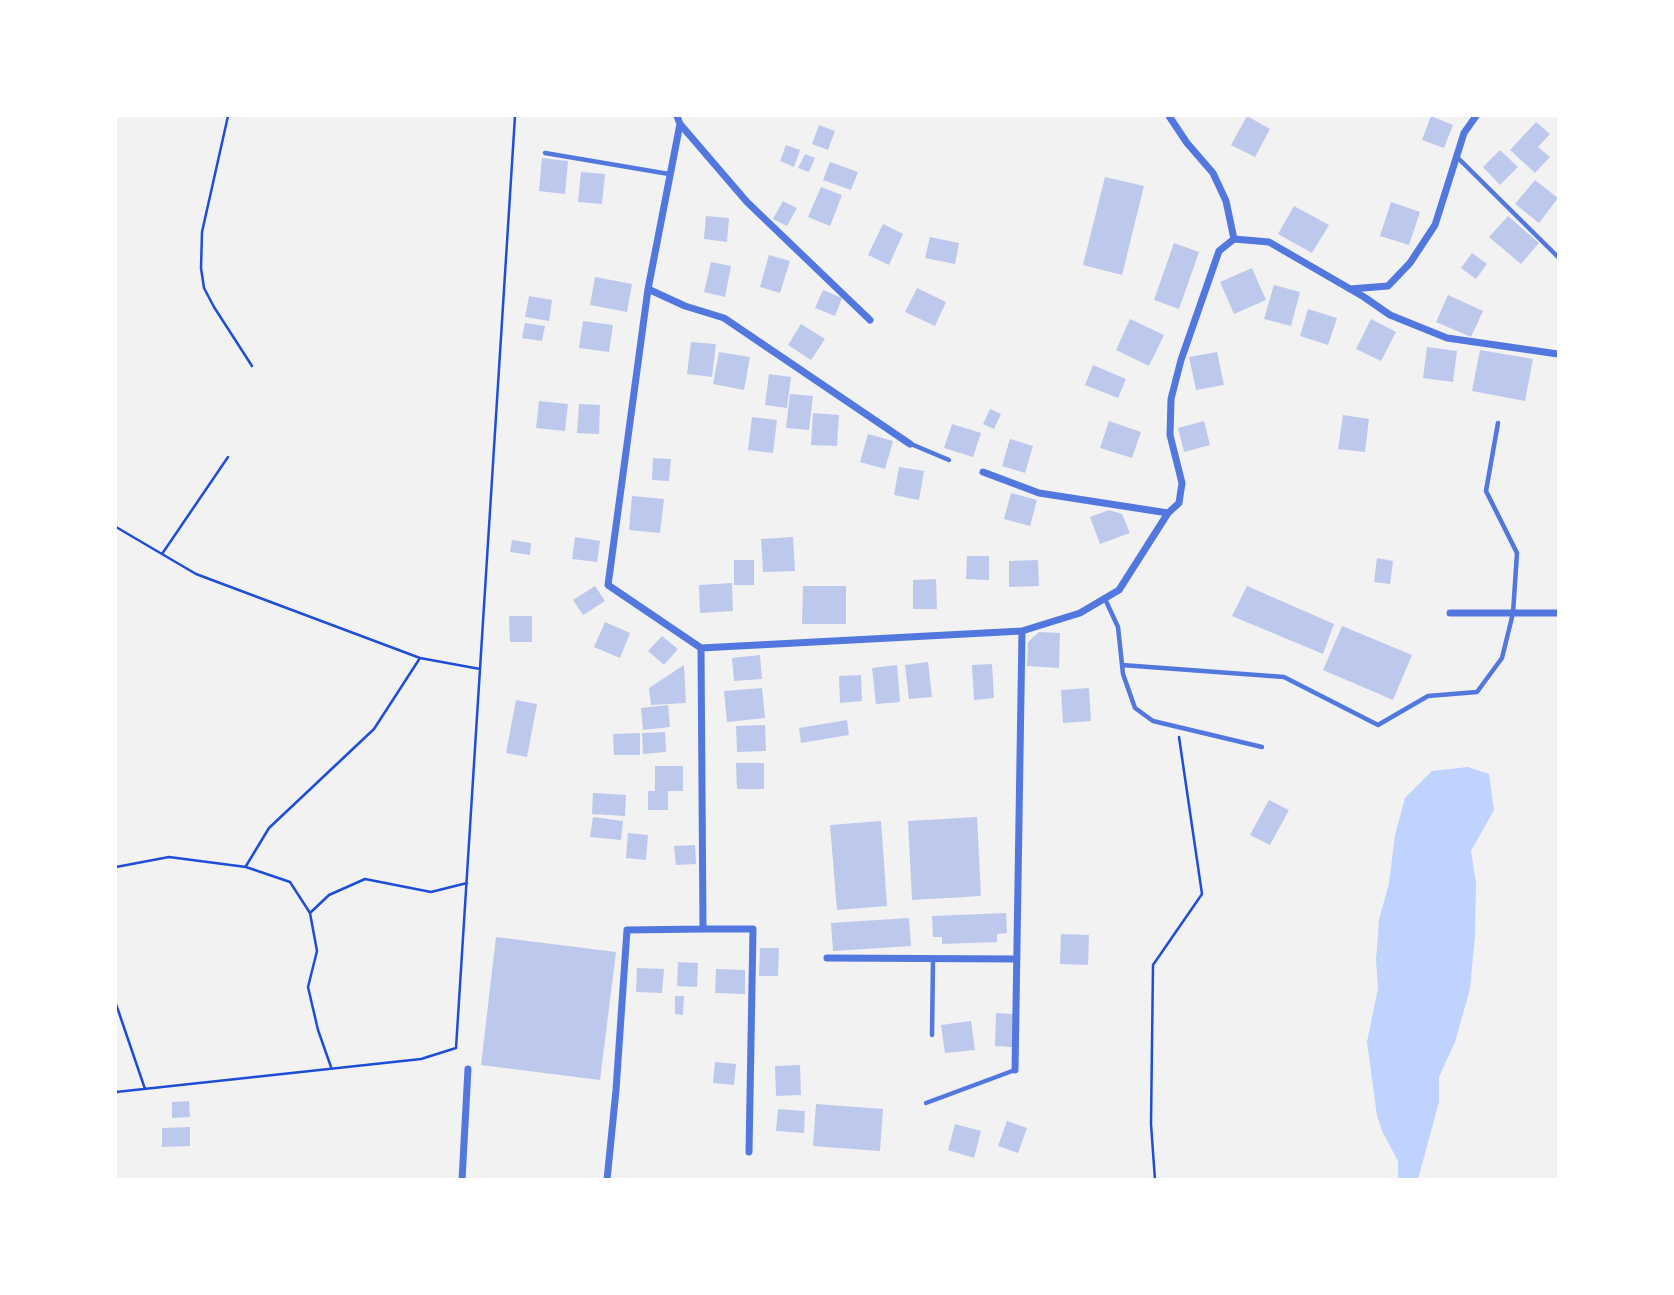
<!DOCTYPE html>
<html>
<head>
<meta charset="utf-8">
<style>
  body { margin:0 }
  #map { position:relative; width:1674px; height:1295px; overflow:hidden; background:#f2f2f2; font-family:Raleway,sans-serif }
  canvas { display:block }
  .frame { position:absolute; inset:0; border:117px solid #fff; pointer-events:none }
</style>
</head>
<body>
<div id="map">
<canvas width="1674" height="1295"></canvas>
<div class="frame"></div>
</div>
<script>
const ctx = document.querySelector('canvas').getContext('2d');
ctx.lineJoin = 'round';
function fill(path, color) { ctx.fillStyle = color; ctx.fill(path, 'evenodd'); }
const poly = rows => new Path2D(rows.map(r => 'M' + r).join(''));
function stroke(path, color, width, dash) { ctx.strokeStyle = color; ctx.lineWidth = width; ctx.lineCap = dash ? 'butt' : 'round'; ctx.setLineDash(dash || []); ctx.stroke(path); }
fill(poly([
  [1468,767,1489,774,1494,810,1471,851,1476,883,1475,936,1470,989,1455,1042,1439,1077,1439,1102,1418,1179,1398,1179,1398,1161,1383,1133,1377,1116,1367,1042,1378,988,1376,960,1379,920,1389,883,1395,835,1405,798,1432,771]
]), '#bfd3fe');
fill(poly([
  [1247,116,1270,129,1255,157,1231,145],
  [1431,116,1453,125,1444,148,1422,140],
  [1536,122,1550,134,1538,147,1550,157,1535,173,1510,150],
  [819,125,835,131,828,150,812,144],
  [786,145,800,150,794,167,780,161],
  [1500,150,1518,167,1500,185,1483,167],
  [805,154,815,158,809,172,798,168],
  [542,158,568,161,565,194,539,191],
  [830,162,858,172,851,190,823,180],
  [581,172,605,174,602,204,578,202],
  [1105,177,1144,186,1122,275,1083,265],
  [1535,180,1558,198,1539,223,1515,204],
  [821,187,842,195,830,226,808,217],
  [783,201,797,208,787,226,773,219],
  [1391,202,1420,212,1409,245,1380,236],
  [1294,206,1329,225,1312,253,1278,234],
  [706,216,729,218,727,242,704,239],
  [1508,216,1539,243,1521,264,1489,237],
  [883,224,903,234,889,265,868,255],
  [930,237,959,243,955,264,925,258],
  [1174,243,1199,252,1179,309,1154,300],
  [1472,253,1487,264,1476,279,1461,268],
  [769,255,790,261,780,293,760,287],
  [711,262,731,266,725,297,704,292],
  [1252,268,1266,300,1234,314,1220,282],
  [595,277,632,284,627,312,590,305],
  [1274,285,1300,292,1291,326,1264,319],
  [917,288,946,302,935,326,905,312],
  [823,290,842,298,835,316,815,308],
  [1448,295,1483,311,1471,337,1436,322],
  [529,296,552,300,549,321,525,317],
  [1308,309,1337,318,1328,345,1300,336],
  [1130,319,1164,335,1149,366,1116,350],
  [1371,319,1396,332,1381,361,1356,349],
  [583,321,613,325,609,352,579,348],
  [525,323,545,326,542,341,522,338],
  [801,324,825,339,811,360,788,345],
  [691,342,716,344,712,377,687,374],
  [1427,347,1457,351,1453,382,1423,378],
  [1480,350,1533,359,1525,401,1472,391],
  [719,352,750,357,744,390,713,384],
  [1217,352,1224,385,1196,390,1189,357],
  [1093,365,1126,379,1118,398,1085,385],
  [769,374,791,377,787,408,765,405],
  [790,394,813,396,809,430,786,428],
  [539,401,568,404,565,431,536,428],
  [579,404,600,405,599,434,577,433],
  [990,409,1001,414,994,429,983,424],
  [813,413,839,415,837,446,811,445],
  [1343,415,1369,419,1365,452,1338,449],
  [752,417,777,420,773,453,748,450],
  [1109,421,1141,432,1132,458,1100,448],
  [1204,421,1210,445,1184,452,1178,428],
  [952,424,981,433,973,457,944,448],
  [868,434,893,441,885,469,860,462],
  [1010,439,1033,446,1025,473,1002,466],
  [653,458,671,459,669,481,652,480],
  [899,467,924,471,919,500,894,495],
  [1011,493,1037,500,1030,526,1004,519],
  [632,496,664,499,660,533,629,530],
  [1109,510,1122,514,1130,533,1100,544,1090,517],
  [575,537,600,541,597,562,572,559],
  [793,537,795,571,763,572,761,539],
  [512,540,531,543,530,555,510,552],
  [967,556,989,556,989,580,966,579],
  [1377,558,1393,561,1390,584,1374,582],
  [734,560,754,560,754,585,734,585],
  [1038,560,1039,586,1009,587,1009,561],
  [936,579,937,609,913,609,913,580],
  [732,583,733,611,700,613,699,585],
  [595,586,605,601,583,615,573,600],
  [803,586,846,586,846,624,802,624],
  [1247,586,1334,624,1323,654,1232,616],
  [509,616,532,616,532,642,510,642],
  [605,622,630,633,620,658,594,647],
  [1342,626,1412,655,1393,700,1323,670],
  [1039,632,1060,633,1059,668,1027,666,1028,642],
  [662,636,678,649,664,665,648,651],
  [760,655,762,679,734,681,732,658],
  [928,662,932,697,909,699,905,665],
  [992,664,994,698,974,700,972,665],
  [684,665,686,703,651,705,649,688],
  [897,665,900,702,876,704,872,668],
  [861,675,862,701,840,703,839,676],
  [762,688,765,718,727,722,724,691],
  [1089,688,1091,721,1063,723,1061,690],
  [516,700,537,704,527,757,506,753],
  [668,705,670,727,643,730,641,708],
  [847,720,849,735,801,743,799,728],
  [765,725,766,751,737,752,736,726],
  [665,732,666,752,643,754,642,733],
  [640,733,640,755,614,755,613,734],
  [736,763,764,763,764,789,737,789],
  [655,766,683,766,683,791,668,791,668,810,648,810,648,791,655,791],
  [593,793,626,795,625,816,592,814],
  [1269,800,1289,810,1270,845,1250,835],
  [593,817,623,821,621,840,590,837],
  [977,817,981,896,912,900,908,821],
  [881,821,887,906,837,910,830,825],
  [628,833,648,835,646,860,626,858],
  [695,845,696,864,676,865,674,846],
  [1006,913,1007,933,997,934,997,942,942,944,942,937,933,937,932,916],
  [909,918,911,946,833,951,831,923],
  [1061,934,1089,935,1088,965,1060,964],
  [496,937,616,952,600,1080,481,1065],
  [760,948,779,948,778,976,759,976],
  [678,962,698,963,697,987,677,986],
  [637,968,664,969,662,993,636,992],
  [716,969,745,970,745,994,715,993],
  [675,996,684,996,683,1015,675,1014],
  [996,1013,1013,1014,1012,1047,995,1046],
  [971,1021,975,1050,945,1053,941,1025],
  [715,1062,736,1064,734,1085,713,1083],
  [800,1065,801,1095,776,1096,775,1066],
  [189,1101,190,1117,172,1118,172,1102],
  [816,1104,883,1109,880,1151,813,1146],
  [778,1109,805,1111,804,1133,776,1131],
  [1007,1121,1027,1128,1018,1153,998,1146],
  [955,1124,981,1131,974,1158,948,1150],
  [190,1127,190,1146,162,1147,162,1128]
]), '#bdc9ec');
stroke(poly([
  [228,116,202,232,201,268,204,288,214,307,252,366],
  [116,527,196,574,420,658,480,669],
  [162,554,228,457],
  [246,866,269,828,374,729,420,658],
  [116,867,169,857,246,867,290,882,310,913,317,951,308,987,318,1030,331,1067],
  [310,913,329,895,365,879,431,892,467,883],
  [116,1004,145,1089],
  [116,1092,421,1059,456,1048,515,116],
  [1155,1180,1151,1124,1153,965,1202,894,1179,737]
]), '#1d4ed8', 2.5);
stroke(poly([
  [545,153,669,174],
  [1457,157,1558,257],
  [911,444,949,460],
  [1105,599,1118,627,1123,674,1135,708,1153,721,1262,747],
  [1122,665,1284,677,1378,725,1428,696,1477,692,1502,658,1513,613,1517,553,1486,491,1498,423],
  [932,1035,933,959],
  [926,1103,1015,1070]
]), '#5277de', 4.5);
stroke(poly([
  [677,116,680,124,747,202,870,320],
  [1169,116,1187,143,1213,173,1226,201,1234,239],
  [680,124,648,289,685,306,724,318,910,444],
  [1234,239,1269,242,1364,297,1390,315,1447,338,1558,354],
  [648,289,608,585,701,648,1022,631,1080,613,1119,590,1168,513,1179,503,1182,483,1170,435,1171,399,1181,360,1219,251,1234,239],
  [1350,289,1388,286,1410,263,1435,225,1464,133,1476,116],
  [983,472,1039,493,1168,513],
  [1450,613,1558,613],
  [701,648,703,929,753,929,749,1152],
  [827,958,1017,959],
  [1015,1070,1022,631],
  [462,1180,468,1069],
  [607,1180,616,1090,627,930,703,929]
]), '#5277de', 7);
</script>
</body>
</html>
